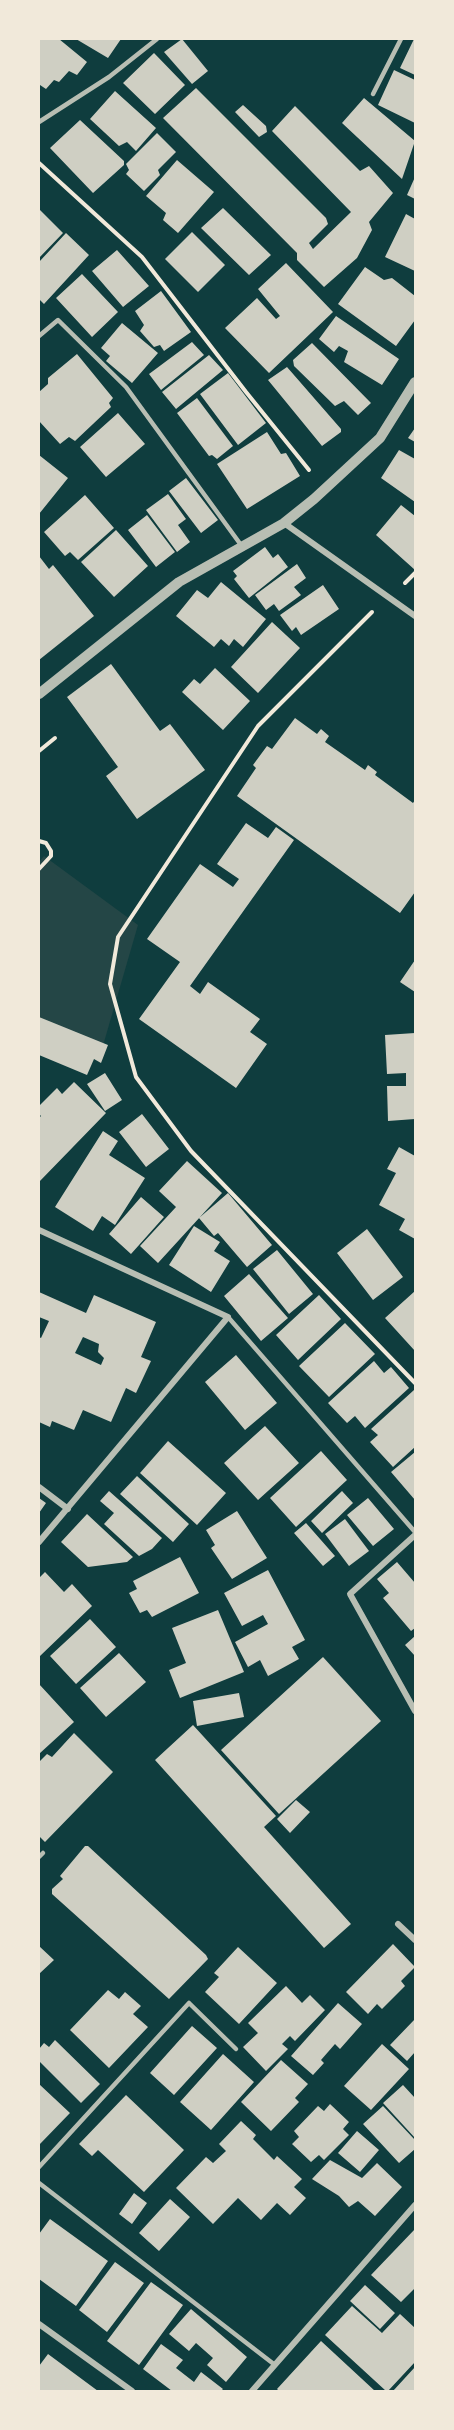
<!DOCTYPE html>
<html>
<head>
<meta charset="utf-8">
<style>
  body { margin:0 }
  #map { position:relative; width:454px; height:2430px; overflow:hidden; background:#0f3d3e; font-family:"PT Serif",serif }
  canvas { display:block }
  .frame { position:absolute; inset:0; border:40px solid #f1e9da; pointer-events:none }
</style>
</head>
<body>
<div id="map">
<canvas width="454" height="2430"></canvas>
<div class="frame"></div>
</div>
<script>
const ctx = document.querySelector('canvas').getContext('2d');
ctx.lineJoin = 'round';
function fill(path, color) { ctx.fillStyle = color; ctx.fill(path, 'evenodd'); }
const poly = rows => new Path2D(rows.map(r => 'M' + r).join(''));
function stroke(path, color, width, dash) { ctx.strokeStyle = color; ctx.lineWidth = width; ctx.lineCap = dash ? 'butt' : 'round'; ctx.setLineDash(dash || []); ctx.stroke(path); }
fill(poly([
  [44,856,138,925,102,1049,39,1017,39,862]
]), '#244646');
fill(poly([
  [39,39,59,39,87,62,77,75,69,71,59,82,54,80,46,89,40,85,39,87],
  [76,39,121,39,108,58],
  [182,39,208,71,192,84,164,52],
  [414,39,415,39,415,75,400,68],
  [154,53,185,85,155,114,123,83],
  [394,70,415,80,415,123,378,105],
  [196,88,326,218,328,224,309,243,313,249,351,212,272,131,295,106,360,171,369,166,393,193,369,222,372,230,357,258,324,287,297,260,297,253,163,118],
  [115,91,156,128,136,151,127,142,119,146,90,119],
  [364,98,415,141,402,179,342,123],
  [243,105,266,126,267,132,259,137,235,112],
  [80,120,124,161,124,165,93,193,50,148],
  [157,133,176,152,158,170,160,175,144,191,126,174,129,170,126,164],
  [177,160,214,192,178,233,163,220,166,213,146,196],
  [415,177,415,199,407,195],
  [223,208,271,255,249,275,201,228],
  [39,209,63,233,39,258],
  [406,214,415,219,415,271,385,257],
  [192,232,225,265,198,292,165,259],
  [66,233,89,255,44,304,39,299,39,262],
  [117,250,149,286,123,307,92,271],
  [286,263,333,312,269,373,225,328,257,298,276,319,280,316,258,289],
  [365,267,384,280,392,278,415,296,415,320,396,346,338,304],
  [82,274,118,312,92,337,56,298],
  [161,291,191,332,164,351,160,345,154,347,140,331,144,325,135,311],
  [336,316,399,359,382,385,344,362,348,351,339,346,334,352,319,339],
  [122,323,158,353,132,383,106,361,110,356,101,348],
  [192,342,204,355,161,390,149,374],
  [312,343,371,403,358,415,344,401,335,406,294,366,293,360],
  [77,354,113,398,109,403,111,407,75,441,69,437,60,444,39,421,39,392,48,384,48,378],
  [209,355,223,370,176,409,162,392],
  [287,367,341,429,341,432,322,446,268,380],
  [228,373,266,423,238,445,200,394],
  [197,398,233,446,217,459,212,455,209,456,177,413],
  [118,413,145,444,106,477,80,447],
  [415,428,415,442,408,438],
  [267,432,281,454,286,453,300,476,247,509,217,464],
  [399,450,415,459,415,502,381,478],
  [39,455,68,478,39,514],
  [186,478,218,520,201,533,169,491],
  [168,494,186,519,178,525,190,542,177,552,146,510],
  [85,495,114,528,78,560,70,552,65,556,44,532],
  [401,505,415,516,415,570,376,535],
  [147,515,175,552,156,567,128,530],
  [116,530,148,566,114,597,81,562],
  [265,547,273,558,278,554,288,567,249,598,234,579,237,576,233,571],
  [39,556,49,569,53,565,94,616,39,660],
  [297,564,306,578,294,587,301,595,279,611,274,604,266,610,255,595],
  [221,582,266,619,243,647,234,639,229,646,221,639,214,647,176,616,197,590,208,598],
  [323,585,339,609,301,635,296,627,292,631,280,615],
  [272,622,300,648,258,693,231,667],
  [111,664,160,731,170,724,205,770,137,819,106,776,118,767,67,697],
  [215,668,250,701,223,730,182,692,194,679,200,684],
  [295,718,317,734,321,729,329,736,325,742,365,770,368,765,377,772,375,775,413,803,415,800,415,892,400,913,237,796,256,768,253,765,267,746,272,749],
  [246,823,268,838,276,827,294,840,190,986,200,994,208,982,260,1019,250,1032,267,1044,236,1088,139,1019,180,962,147,939,200,864,233,887,239,879,217,864],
  [415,960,415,992,400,982],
  [39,1017,108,1045,101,1063,94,1059,87,1075,39,1055],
  [415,1033,415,1119,388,1121,387,1086,406,1086,406,1073,387,1074,385,1035],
  [105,1073,122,1100,105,1111,87,1084],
  [74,1082,106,1113,39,1182,39,1118,41,1116,39,1114,39,1106,57,1088,62,1094],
  [142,1114,169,1149,146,1167,119,1132],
  [103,1131,118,1141,109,1155,145,1178,115,1225,102,1216,93,1231,55,1207],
  [399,1147,415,1156,415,1239,399,1230,405,1219,379,1205,396,1173,387,1169],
  [187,1161,222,1193,158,1263,140,1246,176,1207,159,1191],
  [228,1193,272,1245,247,1267,218,1233,214,1236,199,1218],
  [141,1197,164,1217,131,1254,109,1234],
  [194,1226,220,1242,214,1251,230,1261,211,1292,169,1265],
  [367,1229,403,1277,373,1300,337,1253],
  [277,1250,313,1294,289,1314,253,1269],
  [249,1274,288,1318,261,1341,224,1296],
  [415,1291,415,1351,385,1318],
  [39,1292,86,1313,94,1295,156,1322,141,1357,151,1361,136,1393,126,1388,111,1422,83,1410,74,1430,52,1421,50,1427,39,1422,39,1337,41,1338,49,1321,39,1317],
  [83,1337,99,1344,98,1352,104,1358,101,1365,75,1353],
  [319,1295,341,1319,298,1360,276,1335],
  [345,1323,375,1354,329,1397,299,1366],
  [236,1355,277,1403,245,1430,205,1382],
  [374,1361,384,1373,391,1367,409,1388,365,1428,355,1416,347,1423,328,1403],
  [414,1390,415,1447,393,1467,370,1442,378,1435,371,1429],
  [265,1426,299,1463,258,1500,224,1463],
  [168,1441,226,1493,197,1525,140,1473],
  [321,1451,347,1480,296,1527,270,1498],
  [415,1452,415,1500,391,1472],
  [137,1476,189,1524,173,1542,120,1494],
  [109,1491,162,1538,152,1549,139,1556,104,1524,114,1513,100,1501],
  [342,1491,353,1503,322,1533,311,1521],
  [39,1498,46,1503,39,1513],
  [368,1498,394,1529,373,1546,347,1515],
  [237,1511,267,1558,232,1579,211,1548,215,1545,206,1530],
  [87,1514,133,1557,127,1562,88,1567,61,1542],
  [345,1519,369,1551,349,1566,325,1534],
  [306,1523,335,1556,323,1566,294,1533],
  [180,1557,199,1593,152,1617,147,1610,140,1613,129,1593,137,1589,133,1581],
  [397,1562,415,1583,415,1628,411,1631,383,1598,389,1593,377,1579],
  [268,1570,305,1640,292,1647,299,1659,268,1676,260,1660,248,1667,235,1642,268,1624,263,1615,242,1626,224,1593],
  [45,1572,64,1592,72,1584,92,1606,40,1656,39,1578],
  [218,1610,244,1672,180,1698,169,1670,186,1663,172,1628],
  [90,1619,116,1647,76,1684,50,1656],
  [415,1636,415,1656,405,1645],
  [119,1653,146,1682,106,1717,80,1688],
  [323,1657,381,1721,279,1814,221,1750],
  [39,1684,74,1722,39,1754],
  [239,1693,244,1717,197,1726,193,1701],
  [193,1725,276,1816,264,1827,351,1924,324,1948,155,1760],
  [74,1733,113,1772,45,1842,39,1836,39,1762,47,1754,52,1757],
  [296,1800,310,1812,290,1833,277,1819],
  [85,1846,88,1846,206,1955,208,1959,169,1999,52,1894,52,1889,63,1879,60,1876],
  [393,1944,415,1967,401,1981,405,1986,382,2009,377,2004,368,2014,346,1992],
  [39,1946,54,1960,39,1974],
  [238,1947,277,1983,239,2024,205,1992,219,1977,214,1973],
  [286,1986,302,2003,310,1995,325,2010,295,2041,290,2036,282,2044,288,2049,266,2071,243,2047,258,2033,248,2023],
  [108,1990,119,1999,125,1992,141,2006,133,2014,148,2027,109,2068,70,2030],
  [338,2003,362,2024,340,2049,335,2044,321,2060,324,2063,313,2075,291,2056],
  [415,2019,415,2052,407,2061,390,2045],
  [192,2026,217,2048,174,2095,150,2073],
  [55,2040,100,2084,81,2103,39,2061,39,2049,44,2043,49,2047],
  [382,2044,409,2069,371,2110,344,2086],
  [223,2054,254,2082,211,2130,180,2102],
  [281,2060,308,2084,295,2098,299,2102,271,2131,241,2102],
  [39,2084,70,2113,39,2145],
  [403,2085,415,2098,415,2138,383,2103],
  [126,2095,184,2150,144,2192,98,2150,92,2156,79,2144],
  [330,2104,349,2122,343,2129,349,2135,324,2160,319,2155,311,2162,292,2144,299,2137,294,2131,318,2106,324,2111],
  [383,2106,415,2140,415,2149,399,2163,363,2124],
  [241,2121,256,2135,253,2139,274,2160,277,2156,302,2179,294,2187,306,2198,290,2215,277,2203,261,2220,238,2198,213,2224,176,2188,206,2157,213,2163,226,2151,219,2144],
  [357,2131,379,2150,360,2172,338,2153],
  [330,2160,362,2178,377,2163,402,2187,375,2216,358,2201,349,2207,339,2196,312,2179],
  [134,2193,147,2203,132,2224,119,2214],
  [170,2199,190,2217,159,2251,139,2233],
  [50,2219,108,2261,76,2306,39,2279,39,2234],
  [415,2229,415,2288,401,2302,371,2275],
  [115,2262,144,2283,107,2332,79,2310],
  [151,2282,183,2305,139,2365,107,2341],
  [365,2285,395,2313,380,2329,350,2301],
  [352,2306,382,2333,400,2314,415,2328,415,2362,388,2391,386,2391,325,2335],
  [191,2309,247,2357,226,2382,207,2365,213,2358,196,2343,189,2351,169,2334],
  [321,2341,375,2391,279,2391,277,2389],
  [161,2344,183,2360,176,2368,194,2382,201,2372,223,2389,221,2391,172,2391,143,2369],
  [48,2354,98,2391,39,2391,39,2366],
  [415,2367,415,2391,393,2391]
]), '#cfcfc3');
stroke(poly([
  [39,163,142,257,246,392,309,470],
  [405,583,415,573],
  [372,612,258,726,118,937,110,984,136,1077,191,1151,415,1383],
  [39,751,55,738],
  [39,841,46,843,51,851,51,856,39,869]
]), '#f1e9da', 4);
stroke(poly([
  [373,94,401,39],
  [39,122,109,77,157,39],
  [39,336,58,320,126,387,241,545],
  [228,1317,415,1532],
  [39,1857,43,1853],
  [39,2167,189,2003,236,2049],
  [39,2183,275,2365]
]), '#b8beb3', 4.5);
stroke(poly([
  [284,523,415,616],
  [39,1230,228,1317,39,1542],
  [39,1487,68,1509],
  [415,1535,350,1594,415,1711],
  [398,1924,415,1940],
  [39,2324,132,2391],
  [252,2391,415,2205]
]), '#b8beb3', 6);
stroke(poly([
  [39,694,179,582,284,523,314,499,380,438,415,382]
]), '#b8beb3', 10);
</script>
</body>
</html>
